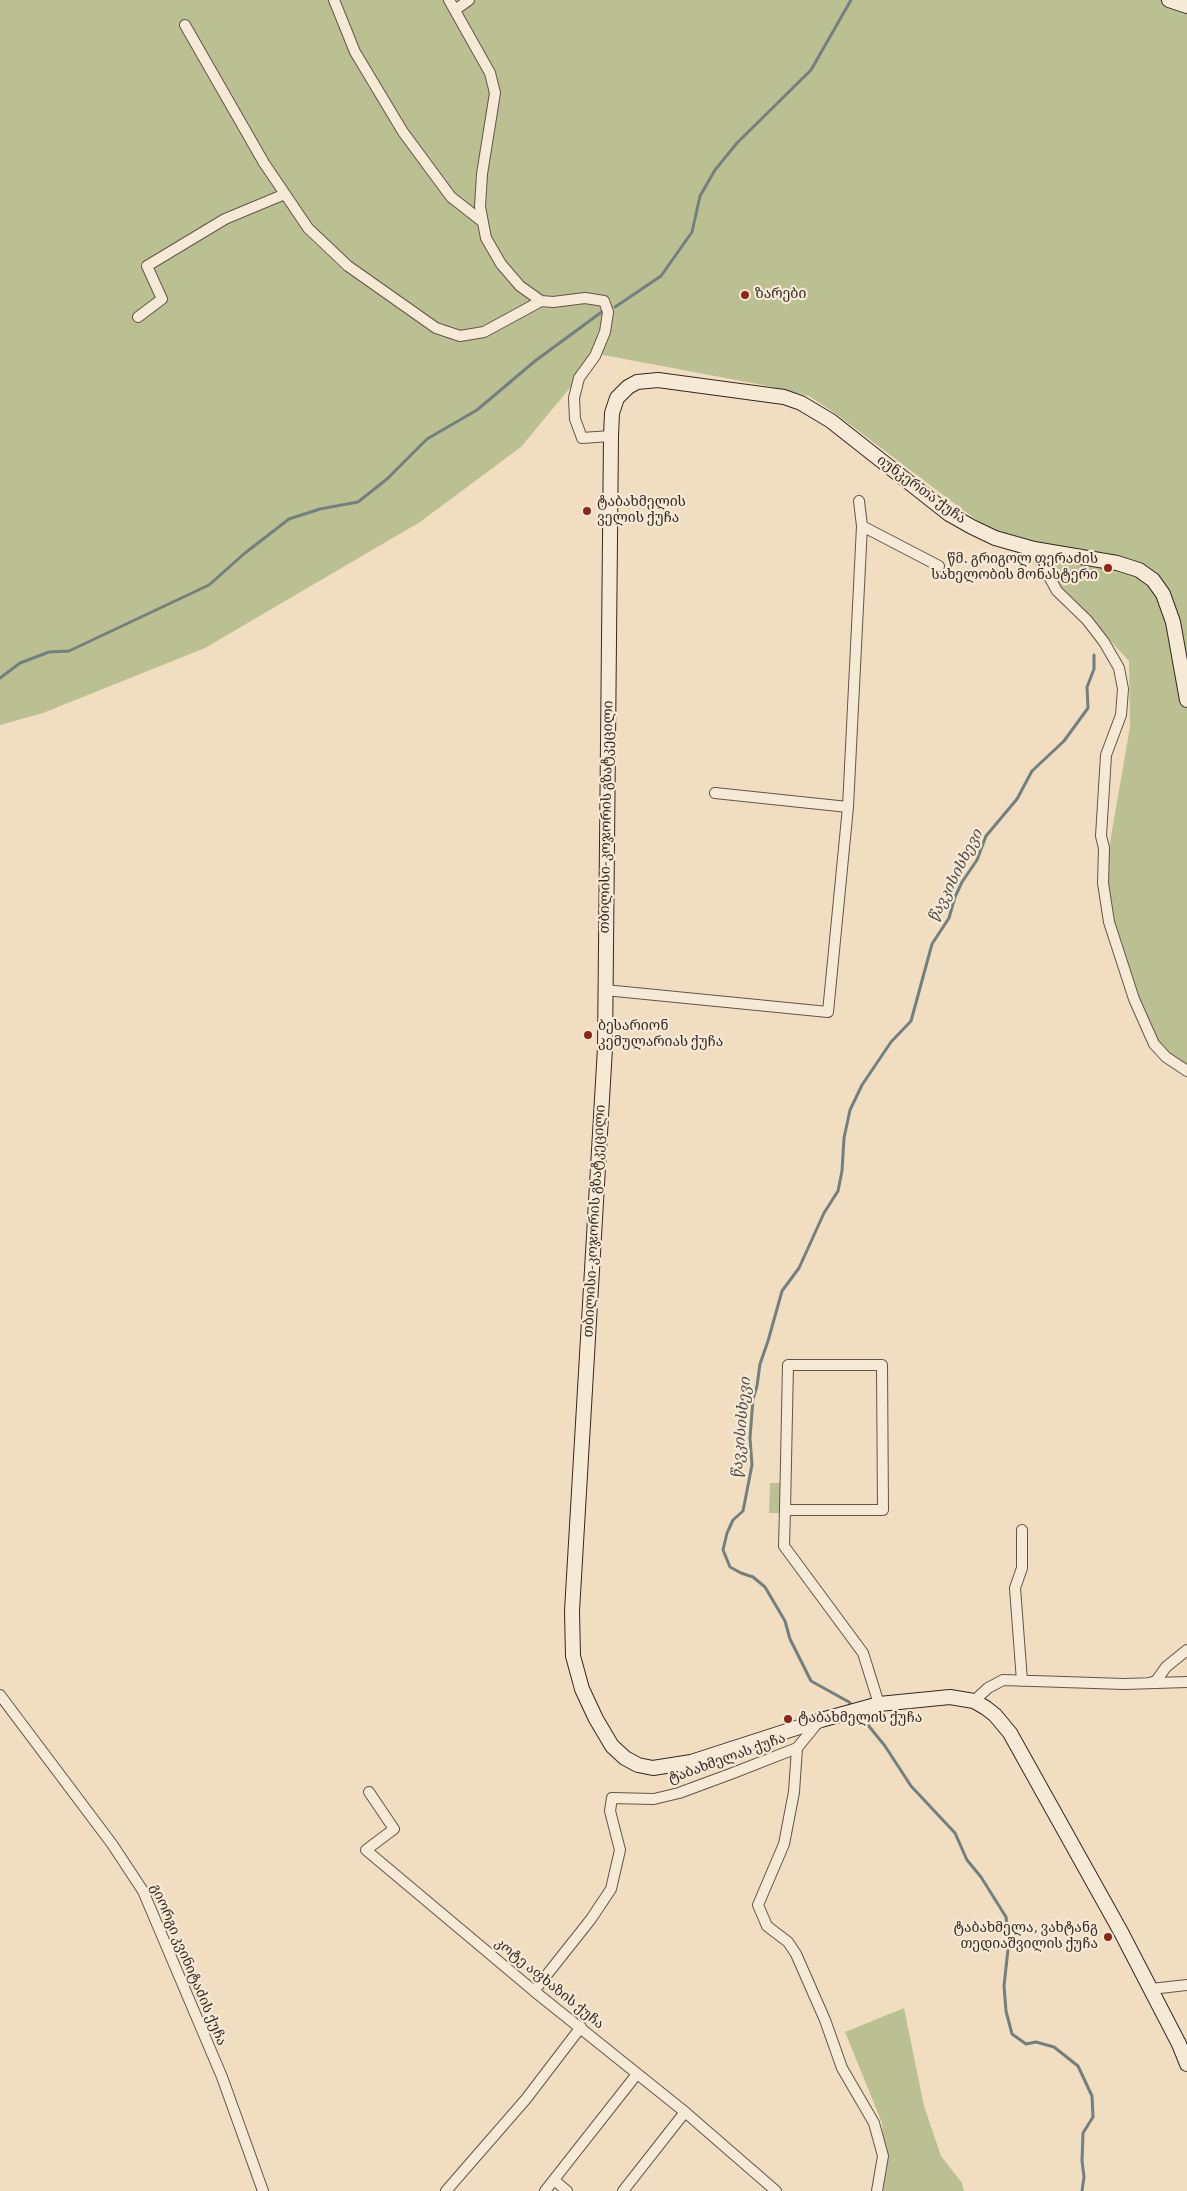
<!DOCTYPE html>
<html>
<head>
<meta charset="utf-8">
<style>
  body { margin:0 }
  canvas { display:block; background:#f1ddc0 }
</style>
</head>
<body>
<canvas width="1187" height="2191"></canvas>
<script>
const ctx = document.querySelector('canvas').getContext('2d');
ctx.lineJoin = 'round';
function fill(path, color) { ctx.fillStyle = color; ctx.fill(path, 'evenodd'); }
const poly = rows => new Path2D(rows.map(r => 'M' + r).join(''));
function stroke(path, color, width, dash) { ctx.strokeStyle = color; ctx.lineWidth = width; ctx.lineCap = dash ? 'butt' : 'round'; ctx.setLineDash(dash || []); ctx.stroke(path); }
function write(font, color, halo, rows, align = 'center') {
  ctx.font = font + ' Alegreya,"Noto Serif Georgian",serif'; ctx.lineWidth = 4.5; ctx.setLineDash([]); ctx.textBaseline = 'middle'; ctx.strokeStyle = halo; ctx.fillStyle = color; for (const [text, x, y, turn = 0] of rows) {
    ctx.save(); ctx.translate(x, y); ctx.rotate((+turn || 0) * Math.PI / 180); ctx.textAlign = isNaN(turn) ? turn : align; if (halo) ctx.strokeText(text, 0, 0); ctx.fillText(text, 0, 0); ctx.restore();
  }
}
fill(poly([
  [0,0,1187,0,1187,1068,1155,1043,1123,960,1111,921,1106,881,1109,848,1130,727,1129,661,1049,575,836,414,809,396,768,386,598,354,521,447,420,522,205,648,43,713,0,725],
  [770,1483,784,1483,784,1513,769,1513],
  [904,2008,924,2106,941,2156,962,2183,964,2191,883,2191,885,2172,882,2123,845,2032]
]), '#bbc092');
stroke(poly([
  [615,307,661,276,692,232,700,196,715,170,737,143,811,70,851,0],
  [0,678,20,663,49,652,69,651,209,585,245,553,289,519,320,509,358,502,387,479,427,439,477,410,535,361,603,311],
  [853,1707,849,1702,811,1681,790,1639,785,1621,765,1587,753,1577,741,1573,730,1567,723,1550,727,1533,733,1520,743,1511,752,1465,750,1438,753,1399,757,1386,760,1364,768,1341,782,1291,799,1268,824,1213,838,1191,842,1171,844,1138,850,1110,862,1085,891,1042,911,1021,932,944,949,918,955,897,962,882,977,860,986,836,1017,799,1032,771,1064,741,1088,708,1087,687,1094,669,1094,655],
  [859,1714,885,1746,911,1786,955,1833,967,1860,981,1877,1006,1917,1009,1940,1004,1986,1006,2011,1012,2034,1026,2044,1036,2042,1054,2047,1078,2066,1092,2096,1093,2117,1083,2133,1082,2161,1084,2177,1082,2191]
]), '#74807e', 3);
const minor = poly([
  [334,0,355,52,403,132,451,197,483,222],
  [449,0,490,73,495,93,482,174,480,207,486,238,501,264,520,286,541,301,553,302,585,298,604,301,608,312,605,332,595,356,579,378,574,398,575,419,582,438,611,436],
  [455,10,469,0],
  [185,25,264,163,285,194,308,228,348,266,436,328,460,336,484,332,541,301],
  [138,317,162,299,147,266,225,219,285,194],
  [862,526,939,566],
  [1034,549,1057,591,1087,620,1104,642,1119,668,1123,689,1121,715,1106,755,1101,836,1104,848,1103,883,1109,922,1134,999,1154,1044,1166,1057,1187,1071],
  [848,807,862,526,859,501],
  [605,990,828,1012,848,807,715,793],
  [785,1510,883,1510,882,1365,788,1365,785,1510,784,1546,863,1653,879,1704],
  [1022,1681,1015,1588,1022,1568,1022,1530],
  [1149,1683,1156,1681,1166,1667,1187,1650],
  [0,1695,112,1844,143,1891,222,2077,263,2191],
  [974,1701,988,1688,1003,1680,1124,1684,1187,1682],
  [797,1748,794,1792,784,1844,758,1905,767,1926,788,1942,796,1954,825,2020,842,2068,874,2123,883,2156,877,2191],
  [369,1792,394,1829,366,1850,534,1991,685,2112,776,2191],
  [1151,1989,1187,1985],
  [534,1991,591,1919,611,1889,620,1850,610,1811,612,1798,654,1799,679,1793,733,1773,797,1748,820,1720],
  [554,2180,567,2191],
  [446,2191,526,2099,581,2027],
  [545,2191,637,2074],
  [623,2191,685,2112]
]);
const secondary = poly([
  [1169,0,1187,6],
  [1187,700,1173,622,1163,594,1153,580,1139,570,1117,563,1034,549,995,538,972,527,949,514,831,421,801,403,784,397,658,380,637,382,628,387,617,398,612,413,611,436,605,1048,572,1611,573,1656,582,1689,596,1719,612,1746,625,1758,638,1765,653,1768,691,1762,821,1720,879,1704,950,1697,974,1701,986,1708,995,1715,1010,1733,1039,1785,1121,1932,1179,2044,1187,2064]
]);
stroke(minor, '#63554a', 12);
stroke(secondary, '#342822', 16);
stroke(minor, '#f6e9d6', 10);
stroke(secondary, '#f6e9d6', 14);
for (const [x, y, r, color] of [
  [745,295,5,"#8f2418"],
  [587,511,5,"#8f2418"],
  [1108,568,5,"#8f2418"],
  [588,1035,5,"#8f2418"],
  [788,1719,5,"#8f2418"],
  [1108,1937,5,"#8f2418"]
]) { const dot = new Path2D(); dot.arc(x, y, r, 0, 2 * Math.PI); ctx.fillStyle = color; ctx.fill(dot); stroke(dot, '#f6e9d6', 2); }
write('14px', '#342822', '#f6e9d6', [
  ["ზარები",755,295],
  ["ტაბახმელის",597,503],
  ["ველის ქუჩა",597,519],
  ["წმ. გრიგოლ ფერაძის",1098,560,"right"],
  ["სახელობის მონასტერი",1098,576,"right"],
  ["ბესარიონ",598,1027],
  ["კემულარიას ქუჩა",598,1043],
  ["ტაბახმელის ქუჩა",798,1719],
  ["ტაბახმელა, ვახტანგ",1098,1929,"right"],
  ["თედიაშვილის ქუჩა",1098,1945,"right"]
], 'left');
write('14px', '#342822', '#f6e9d6', [
  ["იუნკერთა ქუჩა",921,490,36],
  ["თბილისი-კოჯორის გზატკეცილი",607,817,-89],
  ["თბილისი-კოჯორის გზატკეცილი",595,1221,-87],
  ["ტაბახმელას ქუჩა",727,1759,-20],
  ["გიორგი კვინიტაძის ქუჩა",188,1965,67],
  ["კოტე აფხაზის ქუჩა",549,1984,39]
]);
write('italic 15px', '#4e4c48', '#f6e9d6', [
  ["წავკისისხევი",956,876,-63],
  ["წავკისისხევი",742,1428,-85]
]);
</script>
</body>
</html>
